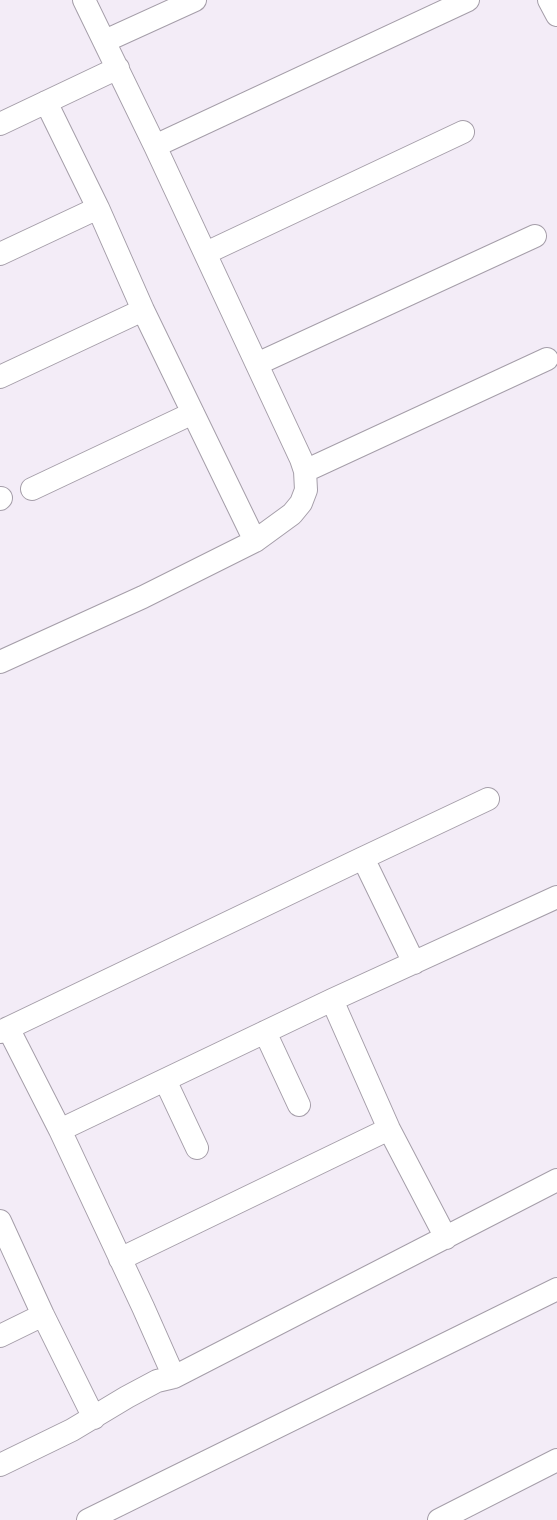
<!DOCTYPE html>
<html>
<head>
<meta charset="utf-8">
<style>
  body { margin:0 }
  canvas { display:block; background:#f3ecf7 }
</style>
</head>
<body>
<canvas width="557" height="1520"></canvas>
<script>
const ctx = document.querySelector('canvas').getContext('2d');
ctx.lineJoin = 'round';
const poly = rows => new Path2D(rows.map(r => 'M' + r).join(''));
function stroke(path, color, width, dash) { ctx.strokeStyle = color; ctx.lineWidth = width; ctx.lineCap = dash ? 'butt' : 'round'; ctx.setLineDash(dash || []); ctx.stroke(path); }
const minor = poly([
  [549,0,557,15],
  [105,41,195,0],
  [46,102,98,208,143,310,255,541],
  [0,124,118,68],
  [155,146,468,0],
  [206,253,463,132],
  [0,254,98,208],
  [257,364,535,236],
  [0,377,143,310],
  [305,471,547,359],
  [32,489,193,413],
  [0,499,1,498],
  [0,662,143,597,255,541,292,514,301,503,306,490,305,471,301,459,155,146,84,0],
  [363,858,488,799],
  [332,1000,389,1129,446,1238],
  [0,1032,363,858,414,963],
  [265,1032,299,1105],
  [165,1080,197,1148],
  [60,1130,332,1000,557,897],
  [0,1221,43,1315,94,1418],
  [120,1259,389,1129],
  [0,1336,43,1315],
  [174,1377,557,1180],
  [0,1465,72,1430,127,1397,157,1381,174,1377,143,1307,60,1130,8,1028],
  [88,1520,557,1289],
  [439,1520,557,1460]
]);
stroke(minor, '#a59ea9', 24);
stroke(minor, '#fff', 22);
</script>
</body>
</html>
